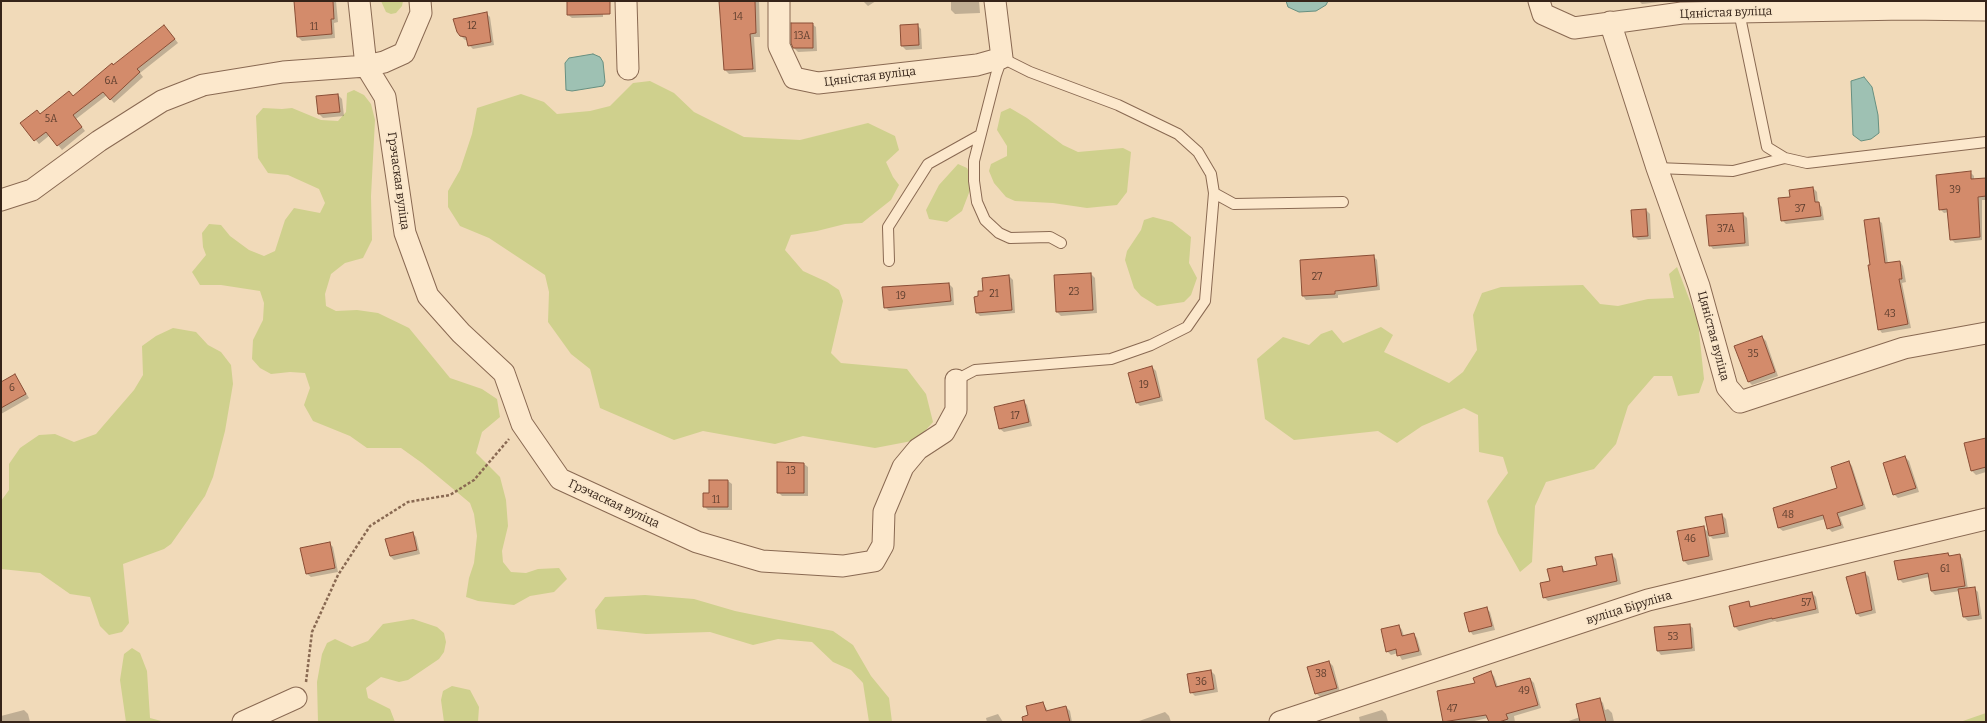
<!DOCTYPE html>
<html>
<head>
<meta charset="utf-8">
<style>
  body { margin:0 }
  #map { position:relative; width:1987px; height:723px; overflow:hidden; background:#f1dab9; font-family:Bitter,serif }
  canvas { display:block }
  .frame { position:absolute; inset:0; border:2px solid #362419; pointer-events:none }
</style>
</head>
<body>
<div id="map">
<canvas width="1987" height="723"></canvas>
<div class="frame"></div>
</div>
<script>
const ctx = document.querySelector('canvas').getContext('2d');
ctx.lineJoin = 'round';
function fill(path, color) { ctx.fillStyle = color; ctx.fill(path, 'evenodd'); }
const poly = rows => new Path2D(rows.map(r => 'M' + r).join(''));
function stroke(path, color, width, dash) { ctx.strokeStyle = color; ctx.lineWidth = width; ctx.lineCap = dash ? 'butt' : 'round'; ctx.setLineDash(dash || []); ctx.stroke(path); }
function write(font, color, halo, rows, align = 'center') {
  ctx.font = font + ' Bitter,serif'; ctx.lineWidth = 3; ctx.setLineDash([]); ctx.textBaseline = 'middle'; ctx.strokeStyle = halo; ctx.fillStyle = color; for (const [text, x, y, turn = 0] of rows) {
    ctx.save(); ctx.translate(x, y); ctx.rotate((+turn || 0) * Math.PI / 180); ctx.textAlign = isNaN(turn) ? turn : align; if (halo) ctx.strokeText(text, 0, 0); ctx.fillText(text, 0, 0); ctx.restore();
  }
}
fill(poly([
  [381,1,403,1,402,6,396,13,391,14,386,12],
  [650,81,674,93,694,112,744,137,800,140,868,123,895,136,899,150,886,162,893,177,899,185,891,200,862,223,845,224,817,231,791,235,785,250,803,271,827,282,839,290,843,301,831,353,841,363,907,369,926,394,933,422,917,440,875,448,803,436,775,444,703,431,674,440,600,408,590,369,571,354,548,322,549,292,545,275,489,238,460,226,448,207,448,191,460,170,472,134,477,108,521,94,544,102,557,114,590,111,610,106,633,83],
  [354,90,364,95,371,104,375,120,371,196,372,240,363,258,345,263,331,274,325,294,326,306,336,311,357,310,378,313,409,328,450,378,482,389,497,399,500,417,482,432,476,453,500,477,506,500,508,526,502,551,503,562,511,572,526,573,538,569,559,568,567,579,554,592,530,596,514,605,478,601,466,597,469,578,474,563,477,536,474,514,470,503,422,463,401,448,367,448,350,436,313,421,304,405,310,388,305,373,290,372,271,374,260,368,252,359,253,340,263,320,264,303,260,291,221,285,200,285,192,272,206,255,203,247,202,233,209,224,221,225,230,236,249,250,264,256,275,251,285,220,294,208,320,213,325,203,319,189,288,175,268,173,258,158,256,116,263,108,282,109,292,108,321,120,338,121,346,112,347,93],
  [1010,108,1027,118,1063,145,1078,152,1123,148,1131,152,1127,192,1117,205,1087,208,1053,203,1015,201,1006,197,994,183,989,171,991,164,1007,156,1007,146,997,130,1001,112],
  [958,164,967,168,971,176,972,185,962,211,947,222,929,219,926,210,939,185],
  [1153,217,1172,222,1191,237,1189,263,1197,278,1191,295,1184,302,1157,306,1141,296,1134,288,1125,260,1127,251,1141,230,1144,220],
  [1677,267,1698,322,1704,379,1699,393,1678,396,1672,376,1654,376,1628,406,1616,444,1594,469,1546,482,1535,506,1532,562,1520,572,1498,533,1487,501,1508,473,1503,457,1479,452,1478,415,1464,408,1422,426,1397,443,1378,431,1294,440,1265,419,1257,359,1283,337,1309,345,1321,334,1332,330,1343,343,1381,327,1393,335,1384,352,1449,383,1463,372,1477,350,1473,315,1482,293,1501,287,1583,285,1600,304,1618,306,1648,299,1674,298,1669,274],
  [173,328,196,332,208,345,221,352,231,365,233,384,225,431,213,477,205,496,171,544,164,549,123,564,129,623,122,632,109,635,100,626,90,597,70,594,40,573,1,569,1,501,9,490,9,464,20,448,39,435,55,434,74,442,96,434,134,390,143,375,142,346,156,336],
  [645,595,694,599,735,611,833,631,853,645,871,676,889,698,892,722,869,722,863,683,851,670,833,662,812,642,778,639,753,645,710,632,646,634,597,629,595,610,605,597],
  [413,619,437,627,444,633,446,642,444,652,439,659,408,680,399,682,381,677,366,688,368,698,390,709,395,722,318,722,317,682,322,654,327,643,335,639,352,647,368,641,383,624],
  [132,648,140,653,147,671,150,718,165,722,126,722,120,680,124,654],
  [452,686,470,690,479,707,478,722,444,722,441,700,443,691],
  [1986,713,1986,722,1960,722]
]), '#cfd08d');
const water = poly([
  [1286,1,1328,1,1326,5,1316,11,1299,12,1288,7,1286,1],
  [593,54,600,57,603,62,605,82,603,86,572,91,566,90,565,63,569,58,593,54],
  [1864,77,1872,87,1878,115,1879,133,1871,139,1861,141,1853,135,1851,81,1864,77]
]);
fill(water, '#9ec1b3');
stroke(water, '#668f80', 1);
fill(poly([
  [295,1,336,1,338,22,334,23,335,38,302,41,298,37],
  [568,1,603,1,603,17,572,18,568,15],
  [721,1,759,1,760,37,754,37,756,72,729,74,725,70],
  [863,1,876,1,868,6],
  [951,1,979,1,980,13,955,14,951,10],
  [1639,1,1670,1,1642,4],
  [486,13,490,17,494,45,473,49,469,45,468,40,465,40,457,32],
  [812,24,816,27,817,51,798,52,794,48],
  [917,25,921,29,922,49,906,50,902,46],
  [168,30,178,43,140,73,143,77,114,103,107,95,76,119,85,131,62,150,50,135,39,144,22,123,37,111,41,115,73,97,113,66],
  [338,95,342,99,344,116,323,118,319,114],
  [1970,172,1974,176,1974,180,1986,179,1986,200,1982,200,1982,240,1955,243,1951,239,1949,212,1944,213,1940,209],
  [1813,188,1817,192,1818,203,1822,207,1824,220,1786,224,1782,220,1791,198],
  [1646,210,1650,214,1651,239,1638,240,1634,236],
  [1743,214,1747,218,1749,246,1713,249,1710,245],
  [1878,220,1882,223,1888,264,1900,262,1903,266,1906,282,1902,283,1911,328,1882,333,1879,329,1871,266],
  [1373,256,1377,260,1380,290,1338,295,1338,298,1306,300,1303,296],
  [1091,274,1095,278,1097,313,1061,316,1057,312],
  [1009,276,1013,280,1015,313,980,316,977,313,979,297,984,292],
  [949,284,953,288,954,305,889,311,885,307],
  [1762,337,1766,341,1778,376,1752,385,1748,381],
  [1152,367,1156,371,1163,401,1140,406,1137,403],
  [15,375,29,398,1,414,1,383],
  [1023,401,1027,405,1032,426,1004,432,1000,429],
  [1986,439,1986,472,1976,475,1972,471],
  [1905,457,1909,461,1919,492,1898,498,1894,494],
  [1849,462,1852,466,1866,509,1840,517,1844,528,1832,532,1828,528,1825,519,1783,531,1779,528,1839,488],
  [804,464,808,467,808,496,782,496,778,492],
  [728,481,732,484,732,510,708,510,704,506],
  [1722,515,1726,519,1729,537,1713,539,1708,534,1713,560,1688,565,1684,561,1679,532,1703,527,1709,533],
  [413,533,416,537,420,554,394,560,390,556],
  [329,543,333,547,338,572,311,577,307,574],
  [1948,554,1951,556,1960,555,1963,559,1968,589,1974,588,1978,592,1982,619,1968,621,1964,617,1960,591,1935,595,1931,591,1929,577,1903,583,1899,579],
  [1612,555,1616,559,1621,584,1548,601,1544,597,1551,582,1562,567,1566,573,1598,566],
  [1865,573,1869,577,1876,613,1860,617,1856,613],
  [1812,593,1816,597,1819,613,1777,622,1775,621,1739,631,1735,627,1730,606,1748,602,1753,608],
  [1486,608,1490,612,1495,630,1473,635,1470,631],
  [1689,625,1693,628,1695,651,1661,655,1658,651],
  [1399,626,1402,630,1404,636,1413,634,1417,638,1422,655,1402,660,1398,653,1391,655,1387,651],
  [1329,662,1333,666,1340,692,1320,697,1316,693],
  [1211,671,1215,675,1218,692,1195,696,1191,692],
  [1490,673,1494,676,1498,687,1530,679,1534,683,1541,708,1514,716,1515,722,1490,722,1488,718,1470,722,1444,722,1438,692,1476,684],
  [1599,699,1603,703,1605,710,1608,709,1612,713,1614,722,1566,722,1580,717],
  [1043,703,1048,711,1066,707,1070,711,1072,722,1031,722],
  [24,710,28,714,30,722,1,722,1,716],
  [1382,710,1386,714,1388,722,1360,722,1359,717],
  [1165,712,1169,716,1171,722,1139,722,1139,721],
  [998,714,1003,722,987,722,986,718]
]), '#0003');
const building = poly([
  [294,1,333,1,334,19,331,19,332,34,297,37,294,1],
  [567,1,610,1,610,14,567,15,567,1],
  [719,1,755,1,756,33,750,34,753,69,724,70,719,1],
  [487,12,491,42,468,46,466,37,460,36,457,32,453,19,487,12],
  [791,23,813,23,813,48,793,48,791,43,791,23],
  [918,24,919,45,901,46,900,25,918,24],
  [164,25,175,39,137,69,140,72,110,100,103,92,73,115,82,127,57,146,46,132,34,141,20,123,37,110,40,114,69,91,73,96,112,63,113,65,164,25],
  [338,94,340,112,318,114,316,96,338,94],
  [1971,171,1971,179,1986,178,1986,196,1978,197,1980,237,1950,240,1947,209,1939,210,1936,175,1971,171],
  [1813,187,1815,202,1819,202,1821,216,1781,221,1778,198,1790,197,1789,190,1813,187],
  [1646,209,1648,236,1633,237,1631,210,1646,209],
  [1743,213,1745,243,1709,246,1706,215,1743,213],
  [1879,218,1885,263,1900,261,1902,279,1899,279,1908,324,1878,330,1868,265,1870,265,1864,220,1879,218],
  [1374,255,1377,286,1335,291,1335,294,1302,296,1300,260,1374,255],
  [1091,273,1093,310,1056,312,1054,275,1091,273],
  [1009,275,1012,310,976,313,974,297,978,296,978,291,983,291,982,278,1009,275],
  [949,283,951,301,884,308,882,287,949,283],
  [1762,336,1775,372,1748,382,1734,346,1762,336],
  [1152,366,1160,397,1136,403,1128,373,1152,366],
  [15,374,26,394,1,408,1,382,15,374],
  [1024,400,1029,422,999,429,994,407,1024,400],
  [1986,438,1986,467,1971,471,1964,443,1986,438],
  [1905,456,1916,488,1893,495,1883,463,1905,456],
  [1849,461,1863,505,1837,513,1841,525,1827,529,1823,515,1778,528,1773,508,1837,488,1831,467,1849,461],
  [777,462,804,463,804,493,777,493,777,462],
  [709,480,728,480,728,507,703,507,703,493,709,493,709,480],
  [1722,514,1725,533,1709,536,1705,517,1722,514],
  [1704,526,1709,556,1683,561,1677,531,1704,526],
  [413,532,417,550,390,556,385,539,413,532],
  [330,542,335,568,306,574,300,548,330,542],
  [1948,553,1949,556,1960,554,1965,586,1931,591,1928,573,1898,580,1894,561,1948,553],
  [1612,554,1617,581,1543,598,1540,583,1550,581,1547,569,1562,566,1563,572,1597,565,1595,557,1612,554],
  [1865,572,1872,610,1856,614,1846,577,1865,572],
  [1975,587,1979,615,1963,617,1958,589,1975,587],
  [1812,592,1816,609,1772,619,1772,618,1734,627,1729,606,1749,601,1750,607,1812,592],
  [1487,607,1492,626,1469,632,1464,613,1487,607],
  [1690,624,1692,648,1657,651,1654,627,1690,624],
  [1399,625,1402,636,1414,633,1419,651,1397,656,1396,649,1386,652,1381,629,1399,625],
  [1329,661,1337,688,1315,694,1307,667,1329,661],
  [1211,670,1214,689,1190,693,1187,674,1211,670],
  [1491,671,1496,687,1530,678,1538,705,1506,714,1508,719,1499,722,1489,722,1486,715,1443,722,1437,691,1475,683,1473,678,1491,671],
  [1600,698,1606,722,1580,722,1576,704,1600,698],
  [1043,702,1046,711,1066,706,1070,722,1023,722,1022,717,1028,715,1026,706,1043,702]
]);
fill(building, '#d38b6b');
stroke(building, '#8a4e36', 1);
const service = poly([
  [1739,12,1767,147,1785,158,1807,163,1986,142],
  [1657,168,1733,171,1785,158],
  [1214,193,1234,204,1343,202],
  [889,261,888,227,928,164,980,135],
  [956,380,975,370,1111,359,1151,345,1187,327,1205,301,1214,193,1211,174,1198,152,1178,134,1118,105,1030,72,1002,58,996,75,974,161,974,181,977,202,985,220,999,233,1010,238,1050,237,1061,243]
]);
const minor = poly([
  [359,1,366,66,385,97,405,233,428,296,461,333,504,373,522,424,560,479,697,542,762,561,843,566,874,561,883,545,884,512,903,467,918,449,944,432,956,410,956,380],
  [626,1,628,69],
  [779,1,779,46,794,78,818,83,977,65,1002,58,995,1],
  [1539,1,1543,14,1574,28,1682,13,1905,9,1986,10],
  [1610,22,1657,168,1699,286,1727,387,1740,402,1904,348,1986,333],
  [1,200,32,190,99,141,162,101,203,85,283,72,366,66,384,62,404,53,421,13,420,1],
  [243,722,296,698],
  [1280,722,1648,600,1986,519]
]);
stroke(service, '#896952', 12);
stroke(minor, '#896952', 23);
stroke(poly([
  [306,682,312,632,338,575,370,526,408,502,450,495,474,480,509,439]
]), '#896952', 2.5, [3, 2]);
stroke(service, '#fce8cc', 10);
stroke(minor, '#fce8cc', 21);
write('10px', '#5d3e2e', null, [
  ["14",738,17],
  ["12",472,26],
  ["11",314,27],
  ["13А",802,36],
  ["6А",111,81],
  ["5А",51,119],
  ["39",1955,190],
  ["37",1800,209],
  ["37А",1726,229],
  ["27",1317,277],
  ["23",1074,292],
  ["21",994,294],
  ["19",901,296],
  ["43",1890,314],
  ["35",1753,354],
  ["19",1144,385],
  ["6",12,388],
  ["17",1015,416],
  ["13",791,471],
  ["11",716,500],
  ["48",1788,515],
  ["46",1690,539],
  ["61",1945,569],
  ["57",1806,603],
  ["53",1673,637],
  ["38",1321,674],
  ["36",1201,682],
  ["49",1524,691],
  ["47",1452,709]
]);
write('12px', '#362419', '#f8e5c9', [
  ["Цяністая вуліца",1726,13,-2],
  ["Цяністая вуліца",870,77,-7],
  ["Грэчаская вуліца",398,181,82],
  ["Цяністая вуліца",1713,336,75],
  ["Грэчаская вуліца",614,504,25],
  ["вуліца Біруліна",1629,608,-17]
]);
</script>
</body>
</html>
